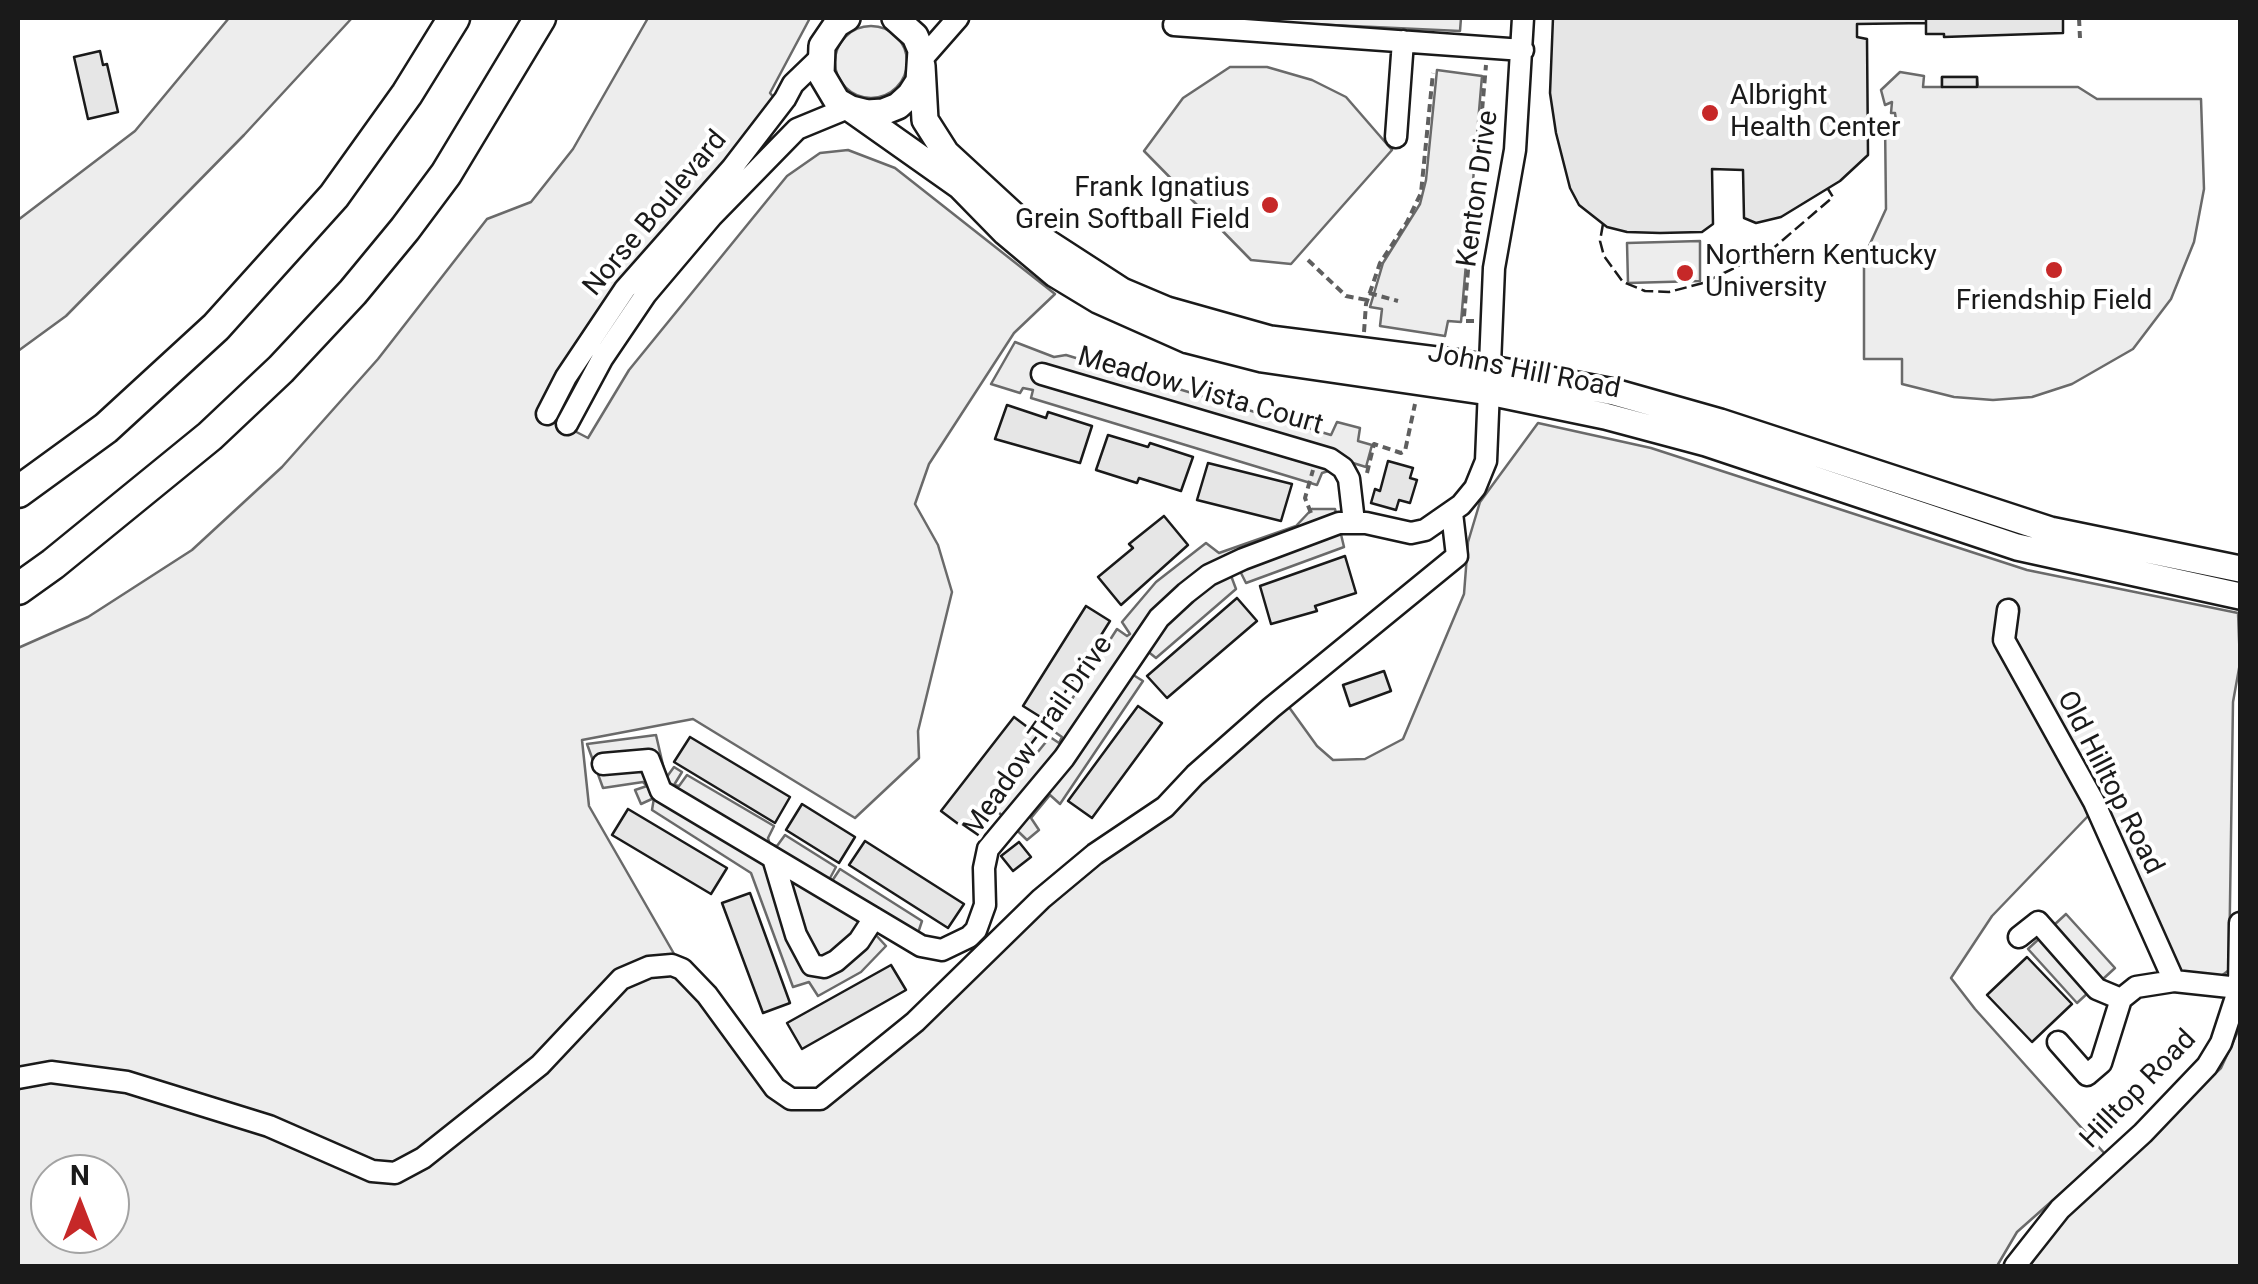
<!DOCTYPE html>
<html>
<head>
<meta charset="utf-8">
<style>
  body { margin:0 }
  #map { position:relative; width:2258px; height:1284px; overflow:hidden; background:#fff; font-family:Roboto,sans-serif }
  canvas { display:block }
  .frame { position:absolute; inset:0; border:20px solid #1a1a1a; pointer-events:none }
  .north { position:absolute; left:30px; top:1154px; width:100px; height:100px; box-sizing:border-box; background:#fff; border:2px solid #a3a3a3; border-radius:50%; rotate:0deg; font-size:28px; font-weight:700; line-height:40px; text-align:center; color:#1a1a1a }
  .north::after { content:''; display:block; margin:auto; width:35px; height:45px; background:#c62828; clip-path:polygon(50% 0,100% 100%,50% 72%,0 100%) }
</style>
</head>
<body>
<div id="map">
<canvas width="2258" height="1284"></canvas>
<div class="frame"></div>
<div class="north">N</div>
</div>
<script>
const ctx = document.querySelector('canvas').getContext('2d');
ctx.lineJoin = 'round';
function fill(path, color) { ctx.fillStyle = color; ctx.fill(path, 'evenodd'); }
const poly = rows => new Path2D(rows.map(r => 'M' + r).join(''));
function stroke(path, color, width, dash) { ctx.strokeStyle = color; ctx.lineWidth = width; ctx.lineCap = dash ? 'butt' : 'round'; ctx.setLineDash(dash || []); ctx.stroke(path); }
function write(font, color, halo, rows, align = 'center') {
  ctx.font = font + ' Roboto,sans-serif'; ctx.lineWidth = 8; ctx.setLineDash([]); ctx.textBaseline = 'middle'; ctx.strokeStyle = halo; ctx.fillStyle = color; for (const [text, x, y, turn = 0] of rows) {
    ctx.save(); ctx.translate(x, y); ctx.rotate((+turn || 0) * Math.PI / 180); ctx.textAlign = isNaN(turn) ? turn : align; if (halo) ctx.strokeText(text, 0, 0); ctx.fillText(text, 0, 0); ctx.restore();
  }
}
const built = poly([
  [229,18,352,18,244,135,66,316,18,351,18,220,135,131,229,18],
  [648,18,810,18,770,93,775,99,538,412,588,438,629,370,787,176,820,153,848,150,895,168,1055,294,1014,333,929,464,915,504,938,545,952,592,918,731,919,758,855,818,693,719,582,740,589,806,677,959,785,1100,853,1081,956,997,992,955,1096,861,1286,703,1317,746,1333,760,1365,759,1403,739,1464,594,1468,542,1480,502,1538,423,1651,448,2027,570,2238,613,2240,663,2233,702,2229,970,2220,977,2160,969,2090,814,1992,916,1951,978,1975,1009,2105,1154,2017,1232,1997,1266,18,1266,18,648,88,617,192,550,282,467,378,359,487,219,531,202,573,149,648,18],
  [50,1174,110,1174,110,1234,50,1234,50,1174],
  [1181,18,1461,18,1460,31,1181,18],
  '835 62a36 36 0 1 1 72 0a36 36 0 1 1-72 0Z',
  [1230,67,1267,67,1312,80,1346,97,1392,150,1291,264,1251,260,1144,151,1183,98,1230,67],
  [1437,70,1482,76,1461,322,1448,321,1445,336,1380,326,1382,309,1370,307,1383,263,1420,204,1426,180,1437,70],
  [1900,72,1924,76,1923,87,1942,87,1942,77,1977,77,1978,87,2078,87,2097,99,2201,99,2204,189,2194,242,2171,299,2133,349,2072,384,2032,397,1993,400,1954,397,1902,384,1902,359,1864,359,1864,257,1886,209,1885,121,1896,120,1895,113,1891,113,1892,102,1885,105,1881,90,1900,72],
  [1700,241,1700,281,1628,283,1627,243,1700,241],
  [1015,342,1054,357,1066,355,1331,435,1337,422,1360,428,1358,441,1372,445,1366,467,1353,463,1322,473,1317,485,1031,398,1033,390,1023,388,1020,393,991,384,1015,342],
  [1312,509,1335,509,1344,547,1246,583,1239,569,1230,573,1236,589,1156,658,1146,650,1130,673,1143,681,1060,804,1050,795,1031,818,1039,830,1027,840,993,807,1050,737,1059,743,1062,737,1052,730,1117,629,1127,636,1130,634,1122,622,1156,582,1206,543,1219,553,1296,526,1312,509],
  [656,735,666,778,674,767,682,772,674,785,679,786,687,775,774,826,768,838,770,845,777,846,785,835,836,867,829,880,832,881,840,869,922,921,919,930,905,947,878,932,874,933,886,946,861,972,818,996,809,982,793,987,751,873,652,810,654,798,641,804,635,790,647,786,643,782,603,788,587,744,656,735],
  [2066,914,2115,968,2077,1003,2028,949,2066,914],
  [2240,1027,2240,1266,2030,1266,2048,1237,2080,1202,2221,1068,2240,1027]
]);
fill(built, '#ededed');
stroke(built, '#6a6a6a', 2.5);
const building = poly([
  [1553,18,1926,18,1926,23,1857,24,1857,37,1867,39,1868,155,1840,181,1781,217,1756,223,1744,218,1743,170,1712,169,1713,224,1702,232,1660,233,1627,232,1607,227,1579,205,1570,188,1556,133,1550,93,1553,18],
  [1926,18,2063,18,2063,33,1944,37,1944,34,1926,34,1926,18],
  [100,51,103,65,107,64,118,112,88,119,74,57,100,51],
  [1942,77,1977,77,1977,87,1942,87,1942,77],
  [1007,405,1046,418,1048,412,1092,426,1080,463,995,439,1007,405],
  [1108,435,1148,447,1150,443,1193,457,1181,491,1139,478,1137,483,1096,470,1108,435],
  [1388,461,1413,468,1410,478,1417,480,1410,503,1399,500,1396,510,1371,503,1375,489,1380,491,1388,461],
  [1208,463,1292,484,1281,521,1197,500,1208,463],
  [1164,516,1188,545,1121,605,1098,577,1133,548,1129,544,1164,516],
  [1345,556,1356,593,1315,606,1317,611,1271,624,1260,586,1345,556],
  [1237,598,1257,621,1167,698,1147,676,1237,598],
  [1086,606,1110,621,1047,721,1023,706,1086,606],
  [1384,671,1391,691,1350,706,1343,685,1384,671],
  [1138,706,1162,723,1092,818,1068,801,1138,706],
  [1014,717,1038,735,965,829,941,811,1014,717],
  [690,737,790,797,775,823,674,762,690,737],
  [802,804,855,837,839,863,786,830,802,804],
  [628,809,727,868,711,894,612,835,628,809],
  [865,841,964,904,948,928,849,865,865,841],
  [1019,842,1031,857,1013,871,1001,856,1019,842],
  [750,893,790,1003,763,1013,722,903,750,893],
  [2027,957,2072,1004,2032,1042,1987,995,2027,957],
  [891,965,906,990,802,1049,787,1023,891,965]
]);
fill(building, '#e6e6e6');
stroke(building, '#1a1a1a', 2.5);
const minor = poly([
  [1174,25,1523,50],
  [922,59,958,18],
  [1396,137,1403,41],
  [1042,374,1330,459,1343,468,1349,479,1354,522],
  [547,414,566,377,625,289,732,168,785,99,793,84,820,58],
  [567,424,602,359,646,294,712,216,797,129,848,108],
  [2008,610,2004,640,2094,802,2174,981],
  [603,764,649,760,661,791,921,946,942,950,969,937,976,930,985,905,984,868,988,849,1064,758,1159,618,1186,593,1209,575,1243,559,1339,523,1366,523,1411,533,1425,530,1461,505,1475,488,1486,461,1494,268,1515,150,1523,18],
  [773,858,796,935,812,965,824,967,836,961,859,941,874,918],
  [2019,937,2038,922,2097,989,2121,999],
  [2058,1042,2087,1075,2101,1063,2121,999,2136,987,2174,981,2239,988],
  [18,1078,51,1072,127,1082,269,1126,372,1171,395,1173,423,1158,540,1065,621,979,649,967,672,965,682,969,707,995,775,1088,791,1099,820,1099,915,1022,1041,899,1095,854,1165,807,1195,775,1271,708,1457,556,1452,513],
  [2015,1266,2060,1209,2143,1133,2207,1066,2221,1043,2239,988,2240,923]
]);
const major = poly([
  [847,18,837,24,822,46,821,74,837,101,851,109,867,113,883,112,898,106,910,95,919,81,921,50,915,36,895,18],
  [922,66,925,120,946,153,1034,234,1122,291,1167,310,1270,339,1460,363,1614,392,1720,422,2050,530,2240,569],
  [851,109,960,186,1005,232,1055,274,1098,300,1188,340,1262,359,1489,392,1605,416,1706,443,2017,547,2240,596]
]);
const highway = poly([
  [18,492,106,428,216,327,334,196,407,94,454,18],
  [18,589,53,564,210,436,281,369,353,292,405,229,446,174,540,18]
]);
stroke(minor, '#1a1a1a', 25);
stroke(major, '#1a1a1a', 30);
stroke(highway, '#1a1a1a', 35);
stroke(poly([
  [2079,18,2080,38],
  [2239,18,2240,19],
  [1308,260,1346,296,1367,300],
  [1369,293,1398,301],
  [1474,321,1466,321,1464,316,1486,65],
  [1364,332,1366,304,1380,263,1407,222,1421,193,1433,73],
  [1367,473,1374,444,1401,453,1405,451,1415,404],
  [1311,513,1305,498,1313,470]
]), '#5f5f5f', 4, [8, 5]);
stroke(minor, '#fff', 20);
stroke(major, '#fff', 25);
stroke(highway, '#fff', 30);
stroke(poly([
  [1603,224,1600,241,1604,256,1623,282,1645,291,1669,292,1703,283,1770,251,1833,197,1828,189]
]), '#1a1a1a', 2.5, [12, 5]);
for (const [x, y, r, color] of [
  [1710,113,10,"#c62828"],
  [1270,205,10,"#c62828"],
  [2054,270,10,"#c62828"],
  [1685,273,10,"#c62828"]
]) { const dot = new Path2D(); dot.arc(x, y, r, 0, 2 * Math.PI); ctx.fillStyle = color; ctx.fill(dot); stroke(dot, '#fff', 4); }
write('28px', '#1a1a1a', '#fff', [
  ["Albright",1730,97],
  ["Health Center",1730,129],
  ["Frank Ignatius",1250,189,"right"],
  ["Grein Softball Field",1250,221,"right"],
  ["Northern Kentucky",1705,257],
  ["University",1705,289],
  ["Friendship Field",2054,302,"center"]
], 'left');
write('28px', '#1a1a1a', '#fff', [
  ["Kenton Drive",1479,189,-82],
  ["Norse Boulevard",656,214,-50],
  ["Johns Hill Road",1524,372,11],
  ["Meadow Vista Court",1200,392,16],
  ["Meadow Trail Drive",1039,737,-55],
  ["Old Hilltop Road",2109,783,63],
  ["Hilltop Road",2139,1090,-46]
]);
</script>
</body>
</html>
